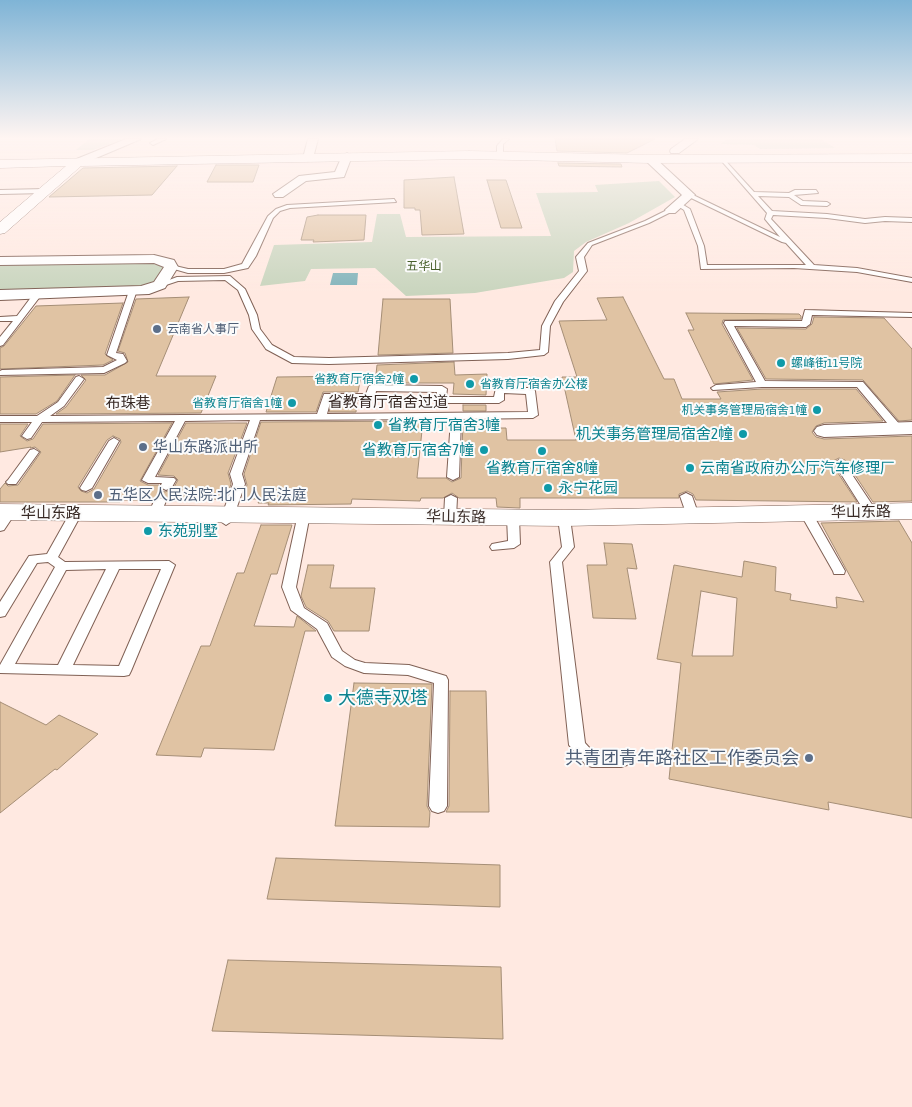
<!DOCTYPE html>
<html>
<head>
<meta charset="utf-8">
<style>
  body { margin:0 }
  canvas { display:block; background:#ffe9e1 }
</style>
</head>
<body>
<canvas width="912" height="1107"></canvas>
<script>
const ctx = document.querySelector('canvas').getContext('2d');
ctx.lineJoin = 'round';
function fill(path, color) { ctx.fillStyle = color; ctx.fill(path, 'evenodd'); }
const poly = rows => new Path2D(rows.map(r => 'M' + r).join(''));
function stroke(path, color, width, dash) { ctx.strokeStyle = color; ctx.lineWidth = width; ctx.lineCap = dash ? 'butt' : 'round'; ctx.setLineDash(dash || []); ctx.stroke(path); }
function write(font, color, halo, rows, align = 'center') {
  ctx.font = font + ' "Asap Condensed","Noto Sans SC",sans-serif'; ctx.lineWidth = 4; ctx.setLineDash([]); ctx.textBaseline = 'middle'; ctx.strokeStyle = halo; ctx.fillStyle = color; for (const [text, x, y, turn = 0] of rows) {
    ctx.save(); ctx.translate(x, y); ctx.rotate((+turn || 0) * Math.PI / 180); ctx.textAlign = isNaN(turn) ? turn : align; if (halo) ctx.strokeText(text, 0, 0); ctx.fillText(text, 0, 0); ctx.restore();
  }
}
fill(poly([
  [89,139,123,139,93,150,76,150],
  [727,139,824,139,822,140,835,148,760,149,754,145,721,144],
  [659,181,675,197,629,223,586,242,574,251,573,272,564,278,475,293,406,296,375,268,311,269,305,281,260,286,274,245,372,242,377,214,400,214,406,237,551,236,536,193,598,192,595,185],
  [150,263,166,267,156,284,146,287,0,291,0,265]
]), '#c9d5be');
fill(poly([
  [333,273,358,273,357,285,330,285]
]), '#82b4bb');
const building = poly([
  [555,139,655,139,627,153,557,151,555,139],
  [558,163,621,164,622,167,559,166,558,163],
  [216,165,259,165,253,182,207,182,216,165],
  [177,166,152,195,49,197,83,168,177,166],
  [454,177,464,234,422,235,420,210,415,210,415,208,404,208,404,180,454,177],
  [487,180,506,180,522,228,501,228,487,180],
  [318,215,366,215,364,240,313,242,314,240,301,240,307,217,318,215],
  [189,297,156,376,216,376,201,413,56,414,66,407,86,380,81,375,105,375,128,362,125,353,118,351,136,299,189,297],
  [623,297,664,379,674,379,682,399,721,399,717,392,762,389,856,389,883,421,824,423,816,426,812,432,816,437,824,439,912,436,912,501,873,502,845,460,839,458,833,461,832,464,857,502,696,500,693,494,687,491,679,494,679,498,520,498,520,508,497,507,496,498,459,498,452,493,443,498,421,498,420,501,352,499,351,504,268,505,269,503,258,503,260,499,242,499,247,485,244,474,261,422,423,421,417,478,446,478,452,482,461,478,463,421,486,421,486,428,506,428,507,440,576,440,562,377,577,377,559,321,607,320,597,298,623,297],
  [383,299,450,299,453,353,378,355,383,299],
  [123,303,105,354,113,360,103,365,0,369,0,348,4,346,36,306,123,303],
  [686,313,799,314,801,316,801,319,723,320,722,324,753,380,714,384,688,330,694,330,686,313],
  [814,317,884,318,912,349,912,420,899,421,863,380,766,379,737,328,806,329,812,324,814,317],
  [454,362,455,375,487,374,486,395,453,394,454,383,375,383,377,365,454,362],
  [75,375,57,401,36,414,0,414,0,377,75,375],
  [361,376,358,392,323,392,316,412,266,412,277,377,361,376],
  [332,401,357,402,356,412,329,412,332,401],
  [463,405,486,405,486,411,463,411,463,405],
  [172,423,140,481,148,485,159,485,159,489,165,492,173,489,178,480,174,476,158,475,186,423,247,423,228,473,231,484,226,499,168,501,159,496,152,500,121,500,120,502,0,502,0,489,5,483,8,486,18,485,41,452,35,447,30,448,31,447,0,452,0,424,28,424,20,436,27,441,33,439,43,424,172,423],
  [113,436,120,439,121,442,94,489,87,493,81,491,78,487,107,440,113,436],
  [899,521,912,543,912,818,828,802,829,810,669,779,681,663,657,659,674,565,742,577,744,561,776,567,775,591,791,594,790,600,837,608,836,597,864,602,821,523,899,521],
  [701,591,737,598,733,656,692,656,701,591],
  [261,525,292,525,277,574,271,574,254,626,294,627,297,616,316,631,305,631,274,750,204,748,201,757,156,755,201,646,210,646,237,573,244,573,261,525],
  [604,543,632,544,637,569,627,568,636,619,593,618,587,565,607,565,604,543],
  [308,565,334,565,330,588,375,588,369,631,334,631,328,621,306,607,301,596,308,565],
  [354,683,432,684,427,806,430,812,429,827,335,826,354,683],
  [450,691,486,691,489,812,446,812,449,806,450,691],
  [0,702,46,725,59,715,98,734,57,770,55,769,0,813,0,702],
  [276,858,500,865,500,907,267,899,276,858],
  [228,960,501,967,503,1039,212,1031,228,960]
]);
fill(building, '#e0c3a3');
stroke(building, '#a58e76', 1);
const lane = poly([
  [158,139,166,139,153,145,150,143,158,139],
  [503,139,509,139,503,144,503,156,500,158,497,156,497,146,503,139],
  [719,158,723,158,754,192,789,193,795,190,816,190,818,193,794,195,803,201,827,202,830,204,827,206,801,205,789,197,758,196,772,211,827,214,865,219,885,217,912,218,912,222,885,221,865,223,827,218,773,215,771,219,814,265,857,268,912,278,912,282,857,272,794,268,701,269,698,246,684,210,676,205,676,203,680,203,690,209,704,246,707,265,806,265,786,243,782,242,687,196,687,194,691,194,780,237,765,219,767,213,719,158],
  [0,190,45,189,48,191,45,193,0,194,0,190],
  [394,199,396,202,290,208,280,211,273,218,256,256,248,268,224,273,188,273,167,267,171,265,188,269,224,269,242,264,268,216,276,209,287,205,394,199],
  [671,208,674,210,673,211,649,223,592,245,584,257,587,271,563,302,550,326,548,352,544,355,508,359,329,364,292,363,266,349,252,329,249,315,238,290,225,280,178,281,160,287,156,285,177,277,230,276,245,289,257,315,260,329,272,345,294,357,329,358,508,353,540,350,542,326,555,301,579,271,576,257,588,243,645,221,671,208],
  [129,291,136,293,116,353,123,354,127,361,125,363,104,373,0,375,0,371,2,370,103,367,117,360,107,355,129,291],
  [35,292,42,294,3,345,0,346,0,337,13,321,0,321,0,317,17,316,35,292],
  [805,310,912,313,912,317,812,315,810,324,806,327,734,326,765,381,863,382,901,426,902,428,901,430,893,430,857,387,762,387,713,390,711,388,716,385,756,382,724,323,725,321,802,321,805,310],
  [79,376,84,379,64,406,50,416,317,414,324,394,366,394,369,386,372,385,442,386,447,389,446,397,494,397,496,388,530,388,535,391,538,415,533,418,461,419,459,477,453,480,447,477,451,419,260,420,242,474,245,484,232,521,226,525,220,521,233,484,230,474,250,420,185,421,155,477,174,478,176,480,172,487,166,490,160,487,162,483,148,483,142,480,175,421,42,422,31,438,27,439,22,436,32,422,0,422,0,416,37,416,58,402,76,377,79,376],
  [376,391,437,392,436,400,441,403,499,403,504,400,504,393,526,394,528,412,327,414,331,399,370,400,375,397,376,391],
  [114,438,119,441,92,488,86,491,82,490,80,488,109,441,114,438],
  [34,449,39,452,16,484,8,484,6,482,8,480,30,450,34,449],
  [839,460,843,461,877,512,875,514,867,514,865,512,834,463,839,460],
  [686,493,692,496,699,516,697,519,689,519,687,516,680,496,686,493],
  [451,495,457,498,456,517,450,521,444,517,445,498,451,495],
  [160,498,166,501,161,513,159,515,151,515,149,513,154,501,160,498],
  [10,508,16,512,4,530,0,531,0,518,6,510,10,508],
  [76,509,82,513,58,557,65,562,169,561,175,565,131,671,129,675,124,676,0,673,0,665,55,567,48,562,37,563,5,616,0,617,0,602,29,556,47,554,70,513,76,509],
  [106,569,58,665,15,664,66,570,106,569],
  [119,569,161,569,119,666,73,665,119,569],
  [806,509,812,513,845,571,844,574,834,574,833,571,800,513,806,509],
  [304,510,310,514,296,587,304,608,327,623,342,651,355,660,365,663,409,665,446,676,448,680,447,806,444,811,438,813,432,811,429,806,434,683,408,675,364,673,345,666,332,657,317,629,291,610,282,587,298,514,304,510],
  [513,513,519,517,520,544,514,548,492,550,490,547,492,544,508,541,507,517,513,513],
  [564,514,570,518,574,547,562,562,585,743,596,755,627,757,629,761,627,765,621,767,592,767,586,765,569,745,550,562,562,547,558,518,564,514]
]);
const street = poly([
  [126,139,141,139,82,164,74,164,73,162,74,160,126,139],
  [308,139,318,139,313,158,308,161,303,158,308,139],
  [685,139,698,139,679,153,671,153,670,151,671,149,685,139],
  [347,153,352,156,344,177,306,181,283,197,275,197,273,194,299,176,335,172,342,156,347,153],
  [650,156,654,157,695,195,675,213,667,213,665,210,682,195,646,161,645,159,646,157,650,156],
  [154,255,174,260,178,267,165,288,149,294,0,300,0,290,141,286,154,282,164,267,154,263,0,265,0,257,154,255],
  [912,422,912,434,824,437,817,435,814,431,817,427,824,425,912,422]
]);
const secondary = poly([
  [469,151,650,155,912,154,912,162,650,163,469,159,81,166,5,233,0,234,0,222,66,166,0,168,0,160,469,151],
  [912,503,912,519,564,526,0,520,0,504,564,510,912,503]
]);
stroke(lane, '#806155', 2);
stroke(street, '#806155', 2);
stroke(secondary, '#806155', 1);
fill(lane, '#fff');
fill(street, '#fff');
fill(secondary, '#fff');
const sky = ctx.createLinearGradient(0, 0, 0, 294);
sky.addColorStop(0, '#7fb4d6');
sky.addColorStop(0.47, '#fff5f2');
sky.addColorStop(1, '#fff5f200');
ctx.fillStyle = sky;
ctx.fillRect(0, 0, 912, 294);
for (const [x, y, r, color] of [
  [157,329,5,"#5c6f8a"],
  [781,363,5,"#0f9aa8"],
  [414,379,5,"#0f9aa8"],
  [470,384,5,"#0f9aa8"],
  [292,403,5,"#0f9aa8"],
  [817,410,5,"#0f9aa8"],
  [378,425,5,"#0f9aa8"],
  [743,434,5,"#0f9aa8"],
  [143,447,5,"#5c6f8a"],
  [484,450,5,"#0f9aa8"],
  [542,451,5,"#0f9aa8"],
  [690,468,5,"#0f9aa8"],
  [548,488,5,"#0f9aa8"],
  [98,495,5,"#5c6f8a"],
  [148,531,5,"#0f9aa8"],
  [328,698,5,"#0f9aa8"],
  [809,758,5,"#5c6f8a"]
]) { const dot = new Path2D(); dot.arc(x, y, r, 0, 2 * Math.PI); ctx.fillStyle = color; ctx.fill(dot); stroke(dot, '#fbfbfb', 2); }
write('12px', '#475f2a', '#fbfbfb', [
  ["五华山",424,266]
]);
write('12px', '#4e5e75', '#fbfbfb', [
  ["云南省人事厅",167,329]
], 'left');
write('12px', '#0d838f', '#fbfbfb', [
  ["螺峰街11号院",791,363,"left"],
  ["省教育厅宿舍2幢",404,379],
  ["省教育厅宿舍办公楼",480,384,"left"],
  ["省教育厅宿舍1幢",282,403],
  ["机关事务管理局宿舍1幢",807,410]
], 'right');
write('15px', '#372924', '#fbfbfb', [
  ["省教育厅宿舍过道",388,402],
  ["布珠巷",128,403],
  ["华山东路",861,512,-1],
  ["华山东路",51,513],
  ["华山东路",456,517,1]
]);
write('15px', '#0d838f', '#fbfbfb', [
  ["省教育厅宿舍3幢",388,425],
  ["机关事务管理局宿舍2幢",733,434,"right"],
  ["省教育厅宿舍7幢",474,450,"right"],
  ["省教育厅宿舍8幢",542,468,"center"],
  ["云南省政府办公厅汽车修理厂",700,468],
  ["永宁花园",558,488],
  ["东苑别墅",158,531]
], 'left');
write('15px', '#4e5e75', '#fbfbfb', [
  ["华山东路派出所",153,447],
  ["五华区人民法院-北门人民法庭",108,495]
], 'left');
write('18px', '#0d838f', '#fbfbfb', [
  ["大德寺双塔",338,698]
], 'left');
write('18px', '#4e5e75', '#fbfbfb', [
  ["共青团青年路社区工作委员会",799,758]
], 'right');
</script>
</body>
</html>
